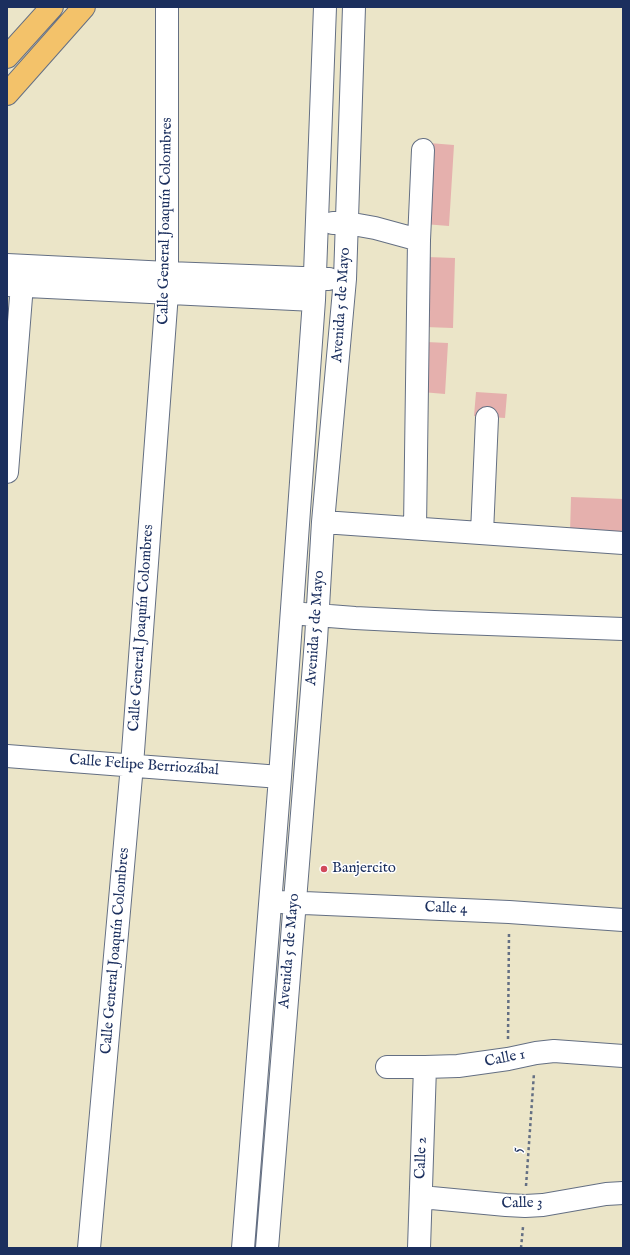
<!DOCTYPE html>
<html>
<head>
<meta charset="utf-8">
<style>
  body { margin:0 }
  #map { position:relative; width:630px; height:1255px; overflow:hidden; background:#ebe5c8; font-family:"IM FELL English",serif }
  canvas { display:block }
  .frame { position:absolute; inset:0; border:8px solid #1b2f5e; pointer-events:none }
</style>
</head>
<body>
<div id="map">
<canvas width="630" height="1255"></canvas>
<div class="frame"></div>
</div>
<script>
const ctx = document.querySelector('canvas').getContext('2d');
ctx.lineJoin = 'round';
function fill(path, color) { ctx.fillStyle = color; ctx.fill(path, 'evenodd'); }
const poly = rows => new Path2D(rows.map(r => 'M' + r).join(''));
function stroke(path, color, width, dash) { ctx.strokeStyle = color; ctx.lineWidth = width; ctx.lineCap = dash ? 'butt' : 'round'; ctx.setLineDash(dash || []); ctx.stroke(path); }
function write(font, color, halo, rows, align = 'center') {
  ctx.font = font + ' "IM FELL English",serif'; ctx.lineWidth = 3; ctx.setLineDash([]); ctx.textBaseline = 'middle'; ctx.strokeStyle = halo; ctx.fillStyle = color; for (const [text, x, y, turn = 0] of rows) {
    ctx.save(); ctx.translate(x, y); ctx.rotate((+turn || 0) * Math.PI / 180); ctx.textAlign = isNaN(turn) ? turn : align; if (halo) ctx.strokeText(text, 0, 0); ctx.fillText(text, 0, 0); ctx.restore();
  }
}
fill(poly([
  [429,143,454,145,449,226,424,224],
  [427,257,455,258,453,328,425,327],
  [426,342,448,343,445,394,422,392],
  [476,392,507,394,505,418,474,416],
  [571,497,623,499,623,534,570,533]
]), '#e5b0ad');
const minor = poly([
  [333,223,347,223,375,228,419,240],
  [7,265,168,273,329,279],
  [7,285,314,300],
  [7,472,23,272],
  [323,522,623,543],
  [415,528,419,240,423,150],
  [482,533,487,418],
  [303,614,355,618,434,622,623,629],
  [7,756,280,777],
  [281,902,509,912,623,920],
  [387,1067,425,1067,458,1066,508,1059,536,1053,554,1051,623,1056],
  [421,1197,506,1205,525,1206,543,1205,606,1194,623,1193],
  [89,1248,132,765,167,293,167,7],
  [243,1248,280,777,314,300,325,7],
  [267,1248,316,640,323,522,345,279,354,7],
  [419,1248,425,1067]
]);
const major = poly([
  [7,57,52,7],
  [7,94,84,7]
]);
stroke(minor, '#646f83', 24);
stroke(major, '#646f83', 24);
stroke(poly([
  [508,1039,509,932],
  [526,1186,534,1073],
  [521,1248,523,1227]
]), '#646f83', 2.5, [3, 3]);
stroke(minor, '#fff', 22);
stroke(major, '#f3c26a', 22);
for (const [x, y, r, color] of [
  [324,869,4,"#d1495b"]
]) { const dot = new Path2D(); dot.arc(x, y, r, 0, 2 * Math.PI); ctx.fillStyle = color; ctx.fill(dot); stroke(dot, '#fff', 1.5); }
write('15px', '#1b2f5e', '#fff', [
  ["Calle General Joaquín Colombres",166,221,-89],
  ["Avenida 5 de Mayo",342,305,-86],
  ["Calle General Joaquín Colombres",142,628,-86],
  ["Avenida 5 de Mayo",316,628,-86],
  ["Calle Felipe Berriozábal",144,766,4],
  ["Calle 4",446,909,2],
  ["Calle General Joaquín Colombres",116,951,-85],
  ["Avenida 5 de Mayo",290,951,-85],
  ["Calle 1",505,1059,-11],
  ["5",518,1150,-86],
  ["Calle 2",422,1158,-88],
  ["Calle 3",522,1204,-1]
]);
write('15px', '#1b2f5e', '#fff', [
  ["Banjercito",332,869]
], 'left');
</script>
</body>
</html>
